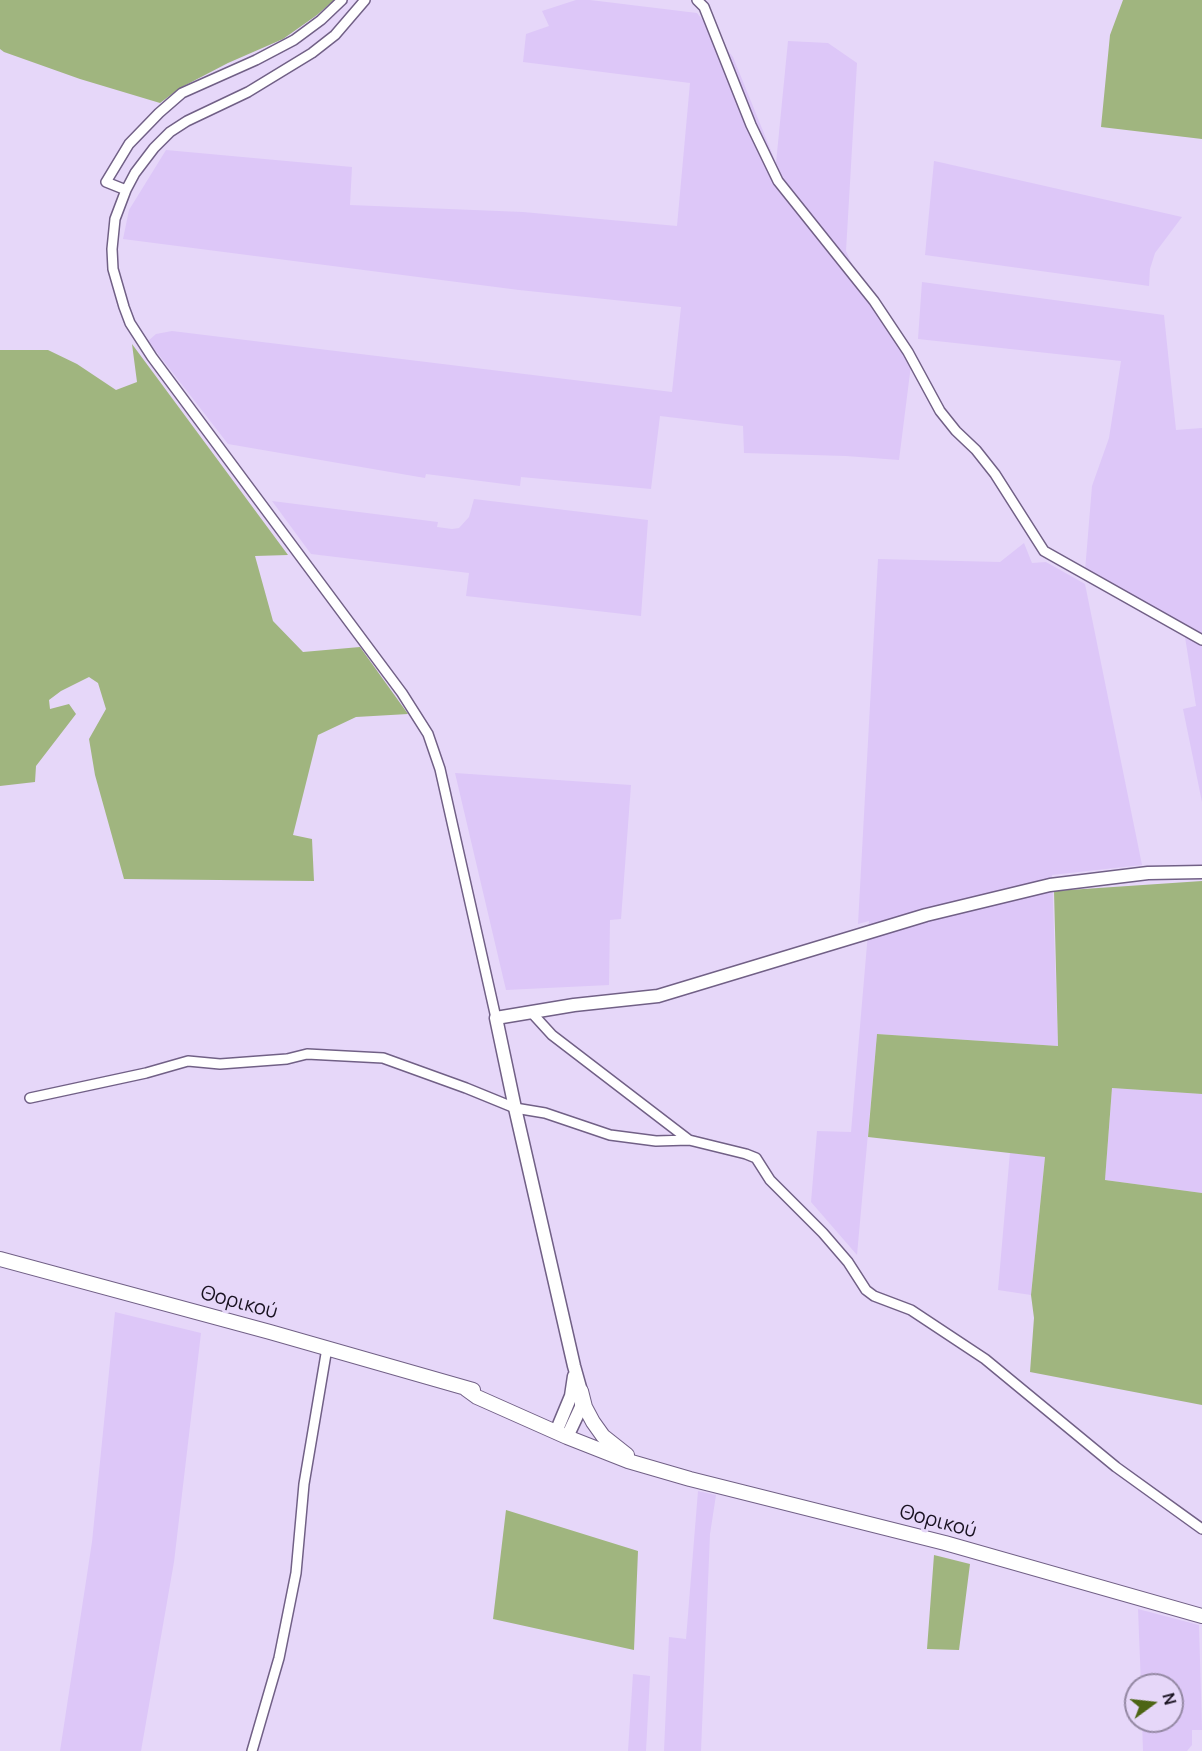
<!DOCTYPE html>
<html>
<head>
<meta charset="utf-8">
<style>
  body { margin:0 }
  #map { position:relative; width:1202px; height:1751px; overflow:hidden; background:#e6d7f9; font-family:Manrope,sans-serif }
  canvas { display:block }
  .north { position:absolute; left:1124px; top:1673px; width:60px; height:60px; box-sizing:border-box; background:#e6d7f9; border:2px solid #9488a3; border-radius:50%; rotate:75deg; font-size:16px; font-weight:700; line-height:24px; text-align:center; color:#191221 }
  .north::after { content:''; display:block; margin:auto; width:21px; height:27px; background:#4d6515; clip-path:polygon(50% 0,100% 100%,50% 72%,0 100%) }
</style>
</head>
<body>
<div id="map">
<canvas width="1202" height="1751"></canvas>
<div class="north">N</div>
</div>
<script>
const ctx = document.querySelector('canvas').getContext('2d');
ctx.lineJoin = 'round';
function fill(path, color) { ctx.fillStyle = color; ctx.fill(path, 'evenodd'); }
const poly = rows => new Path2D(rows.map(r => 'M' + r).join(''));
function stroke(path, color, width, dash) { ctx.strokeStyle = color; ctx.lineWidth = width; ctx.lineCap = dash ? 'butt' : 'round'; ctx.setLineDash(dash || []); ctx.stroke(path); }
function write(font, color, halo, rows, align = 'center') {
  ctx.font = font + ' Manrope,sans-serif'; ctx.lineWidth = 6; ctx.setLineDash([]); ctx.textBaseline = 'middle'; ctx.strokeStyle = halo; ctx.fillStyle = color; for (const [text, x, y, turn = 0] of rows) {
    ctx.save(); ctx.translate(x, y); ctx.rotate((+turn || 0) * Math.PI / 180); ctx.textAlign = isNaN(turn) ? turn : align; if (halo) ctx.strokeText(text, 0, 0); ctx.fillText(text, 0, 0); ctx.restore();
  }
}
fill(poly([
  [576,0,590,0,697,13,733,57,776,163,788,41,828,43,857,63,846,251,866,296,911,365,899,460,846,456,744,453,743,426,660,416,651,489,521,477,520,486,426,474,425,478,228,444,148,341,156,334,172,331,672,392,681,307,519,290,123,239,129,210,166,150,352,167,350,205,523,212,677,226,690,83,523,62,526,34,549,26,542,11],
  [934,161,939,162,1182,217,1155,253,1150,269,1149,286,925,255],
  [922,282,1164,315,1176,430,1202,428,1202,802,1183,709,1196,706,1185,637,1191,628,1085,571,1092,486,1109,438,1121,361,918,339],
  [474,499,648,520,641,616,466,596,469,573,311,554,272,501,438,522,437,527,452,529,459,528,469,517],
  [1024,543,1032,563,1046,562,1085,584,1142,865,1052,875,1058,1046,877,1034,857,1255,811,1202,817,1131,851,1132,869,921,858,924,878,559,1000,562],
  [455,773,631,785,621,919,610,920,609,985,506,990],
  [1112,1088,1202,1094,1202,1193,1105,1180],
  [1010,1152,1045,1157,1031,1295,998,1290],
  [115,1312,201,1333,174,1562,141,1751,60,1751,92,1542],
  [698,1491,716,1495,710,1534,701,1751,664,1751,669,1637,686,1639],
  [1138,1609,1199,1625,1202,1730,1192,1730,1192,1745,1187,1751,1143,1751,1142,1721,1172,1721,1172,1685,1141,1685],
  [633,1674,650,1676,646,1751,628,1751]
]), '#ddc7f8');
fill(poly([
  [0,0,334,0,317,15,283,39,228,63,180,88,160,103,80,79,4,52,0,49],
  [1123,0,1202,0,1202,139,1101,127,1110,35],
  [132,344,288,555,255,556,273,621,303,652,360,647,408,714,356,717,318,735,293,835,312,839,314,881,124,879,95,775,89,739,106,709,98,683,89,677,61,691,49,700,50,709,69,704,76,714,36,766,35,782,0,786,0,350,48,350,77,364,116,390,137,382],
  [1202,881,1202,1094,1112,1088,1105,1180,1202,1193,1202,1405,1030,1372,1034,1318,1031,1295,1045,1157,868,1137,877,1034,1058,1046,1054,891],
  [506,1510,638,1551,634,1650,493,1619],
  [934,1555,970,1564,959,1650,927,1649]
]), '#a0b57f');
const minor = poly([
  [365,0,335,35,312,53,248,92,187,121,170,132,154,148,135,173,126,190,115,219,112,249,113,269,124,307,130,323,152,357,402,693,428,734,440,769,496,1018],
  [697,0,704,7,751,125,778,181,874,301,908,352,940,411,956,431,976,450,995,474,1044,551,1202,640],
  [126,190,106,182,129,144,159,113,182,93,256,60,294,40,321,20,342,0],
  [531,1012,552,1035,689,1140],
  [30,1098,146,1073,188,1061,220,1064,287,1059,307,1054,383,1058,466,1088,515,1108,545,1113,610,1135,656,1141,689,1140,746,1154,756,1158,770,1180,823,1233,848,1262,866,1290,874,1296,911,1310,985,1359,1116,1467,1202,1529],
  [252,1751,279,1658,296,1573,304,1484,327,1348]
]);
const tertiary = poly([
  [556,1432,571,1396,574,1376],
  [567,1437,581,1407,581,1391,574,1366,515,1108,496,1018,574,1005,658,996,926,915,1050,885,1148,873,1202,872]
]);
const secondary = poly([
  [0,1259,270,1332,473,1390],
  [466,1389,477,1397,567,1437,628,1461,690,1479,945,1543,1202,1616],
  [581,1391,585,1407,593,1422,603,1436,627,1455]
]);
stroke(minor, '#716086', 12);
stroke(tertiary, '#716086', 15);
stroke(secondary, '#716086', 16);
stroke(minor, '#fff', 9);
stroke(tertiary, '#fff', 12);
stroke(secondary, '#fff', 14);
write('20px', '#191221', '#e6d7f9', [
  ["Θορικού",239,1303,15],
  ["Θορικού",938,1522,15]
]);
</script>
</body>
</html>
